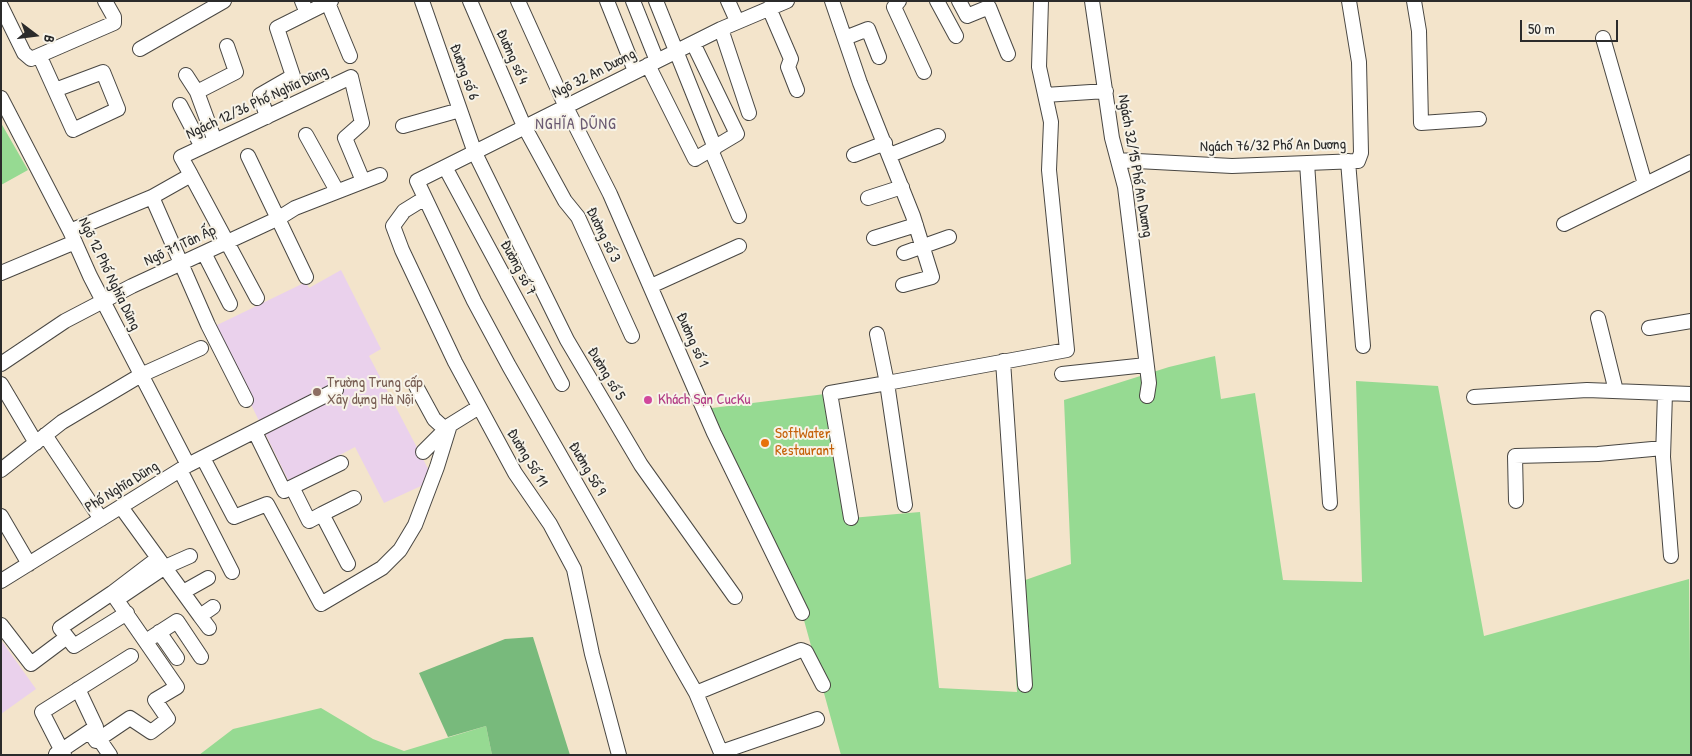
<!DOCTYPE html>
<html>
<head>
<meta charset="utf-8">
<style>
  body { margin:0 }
  #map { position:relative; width:1692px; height:756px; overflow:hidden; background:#f3e4cb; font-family:"Patrick Hand",sans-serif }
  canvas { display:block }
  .frame { position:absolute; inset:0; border:2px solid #2b2b2b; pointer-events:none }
  .north { position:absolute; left:10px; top:10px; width:50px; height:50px; -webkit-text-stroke:4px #f7f3e8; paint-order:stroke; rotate:105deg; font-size:14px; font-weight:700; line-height:20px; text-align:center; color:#2b2b2b }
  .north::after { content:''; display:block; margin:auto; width:18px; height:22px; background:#2b2b2b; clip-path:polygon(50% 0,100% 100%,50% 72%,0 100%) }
  .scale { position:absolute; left:1520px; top:20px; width:98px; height:22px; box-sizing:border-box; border:2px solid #2b2b2b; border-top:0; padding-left:6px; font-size:15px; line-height:18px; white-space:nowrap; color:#2b2b2b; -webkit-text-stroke:4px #f7f3e8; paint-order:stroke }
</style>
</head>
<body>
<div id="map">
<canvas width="1692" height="756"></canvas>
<div class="frame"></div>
<div class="north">B</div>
<div class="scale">50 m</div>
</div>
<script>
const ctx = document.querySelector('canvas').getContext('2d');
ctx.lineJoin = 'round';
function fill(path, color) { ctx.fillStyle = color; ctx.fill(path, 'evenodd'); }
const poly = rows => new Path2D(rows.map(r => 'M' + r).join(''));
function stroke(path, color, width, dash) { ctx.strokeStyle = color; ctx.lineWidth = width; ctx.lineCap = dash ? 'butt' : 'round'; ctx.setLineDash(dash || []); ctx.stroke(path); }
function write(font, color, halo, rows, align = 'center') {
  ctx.font = font + ' "Patrick Hand",sans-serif'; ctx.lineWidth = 4; ctx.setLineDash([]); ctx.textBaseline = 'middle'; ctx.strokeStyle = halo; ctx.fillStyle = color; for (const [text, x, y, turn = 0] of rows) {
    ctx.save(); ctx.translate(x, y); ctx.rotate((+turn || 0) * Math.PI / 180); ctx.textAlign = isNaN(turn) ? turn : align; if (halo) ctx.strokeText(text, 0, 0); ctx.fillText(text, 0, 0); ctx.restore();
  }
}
fill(poly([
  [341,270,381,349,369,356,434,480,384,503,355,447,289,482,213,327,306,282,309,288],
  [1,640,36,689,1,714]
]), '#ead1ec');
fill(poly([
  [1,123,28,170,1,185],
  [1215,356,1221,399,1255,393,1283,580,1362,582,1356,381,1438,386,1484,636,1689,579,1691,755,841,755,802,613,704,409,825,394,851,518,920,512,939,688,1017,692,1011,585,1071,564,1064,400,1169,367],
  [321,708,373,739,404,751,486,726,492,755,199,755,233,729]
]), '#96da92');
fill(poly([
  [533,637,570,755,492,755,486,726,448,737,419,673,505,639]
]), '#78ba7c');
const minor = poly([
  [302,1,307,13],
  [422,1,475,153,567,340,641,465,735,597],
  [470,1,524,126,565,201,578,217,632,336],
  [518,1,566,107,610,194,714,433,802,613],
  [607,1,635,71],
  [633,1,657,61],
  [656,1,715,148],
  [728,1,737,21],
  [832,1,860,83,913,216,932,277,903,285],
  [899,1,894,7,924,72],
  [937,1,956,36],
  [959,1,967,16,989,7,1008,54],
  [1092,1,1112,138,1125,187,1149,383,1147,396],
  [1414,1,1419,31,1421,123,1479,119],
  [328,3,350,56],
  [1,6,24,53,31,59,114,23,114,17,105,1],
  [769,8,791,59,788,67,797,90],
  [721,29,749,113],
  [845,38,868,29,879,57],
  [1603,38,1645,184],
  [140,49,224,1],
  [40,57,73,130,118,109,103,72,55,90],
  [648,65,695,159,737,134,693,43],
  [186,75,197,92,215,141],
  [197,92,236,72,227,46],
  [1045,95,1106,91],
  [1,98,70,231,90,276,188,465],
  [180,105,202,147],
  [267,117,260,95,293,76,277,28,331,1],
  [403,126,460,110],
  [306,135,337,191],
  [711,150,739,216],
  [854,155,885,143],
  [890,155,938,136],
  [248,156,306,277],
  [1118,160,1232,166,1358,161,1361,153,1359,62,1349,1],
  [1348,161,1363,346],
  [1307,163,1330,503],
  [445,167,562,384],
  [191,175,257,298],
  [152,197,208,325,246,400],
  [425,198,404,211,393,226,402,250,455,362,515,473,550,524,574,569,592,654,619,755],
  [868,198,902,187],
  [1564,224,1691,162],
  [70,231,152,197,191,175,181,157,351,77,362,123,345,138,363,181],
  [874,238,916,225],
  [204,253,230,304],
  [904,253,949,237],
  [1,273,75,242],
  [651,286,739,246],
  [1598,318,1616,391],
  [1649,328,1691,321],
  [1003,361,1025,685],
  [1,364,65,321,132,286,279,218,295,208,380,175],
  [1062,374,1146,365],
  [1,384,36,443],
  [416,386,434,419,446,430],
  [1665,393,1663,457,1671,556],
  [1474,397,1587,390,1691,394],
  [255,432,284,491,292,487,309,521,322,514,348,564],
  [45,435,101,519],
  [423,452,450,425,479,407],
  [203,458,234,517,267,504,321,604,382,568,400,550,415,525,437,467,450,425],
  [1,470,62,422,141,375,201,348],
  [180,470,232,572],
  [292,487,341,463],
  [1516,501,1515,456,1598,454,1663,448],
  [905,505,887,383,1067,350,1049,170,1051,122,1039,67,1041,1],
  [121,507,200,616,213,607],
  [322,514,354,498],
  [1,516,29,564],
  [851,518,830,393,887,383,877,334],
  [1,581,188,465,336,390],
  [183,592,208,578],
  [112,593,60,628,74,646,127,613],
  [122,596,165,567,190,556],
  [200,616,209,628],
  [1,625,31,664,67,637],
  [159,632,177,658],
  [146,641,177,621,201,657],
  [696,693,801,650,806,652,823,685],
  [90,732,96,741,130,718,151,732,168,719,155,700,177,687,112,593,158,558],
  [99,739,110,755],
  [721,752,817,719],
  [56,754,96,727,78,689],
  [64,755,42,712,131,656],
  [722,755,696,693,509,366,474,301,417,181,721,29,787,1]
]);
stroke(minor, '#494743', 16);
stroke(minor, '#fff', 14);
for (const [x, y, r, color] of [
  [317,392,5,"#8d6e63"],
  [648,400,5,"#d1479c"],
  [765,443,5,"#e8710a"]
]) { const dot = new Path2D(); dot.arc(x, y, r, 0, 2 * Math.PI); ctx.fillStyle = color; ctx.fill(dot); stroke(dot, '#f7f3e8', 2); }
write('15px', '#2b2b2b', '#f7f3e8', [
  ["Đường số 4",512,57,66],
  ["Đường số 6",464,72,70],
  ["Ngõ 32 An Dương",594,74,-27],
  ["Ngách 12/36 Phố Nghĩa Dũng",257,103,-25],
  ["Ngách 76/32 Phố An Dương",1273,146,-1],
  ["Ngách 32/15 Phố An Dương",1135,166,80],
  ["Đường số 3",603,235,64],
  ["Ngõ 71 Tân Ấp",180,246,-25],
  ["Đường số 7",518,268,62],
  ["Ngõ 12 Phố Nghĩa Dũng",109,274,64],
  ["Đường số 1",692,340,66],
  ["Đường số 5",606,374,59],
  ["Đường Số 11",527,458,59],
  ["Đường Số 9",587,469,60],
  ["Phố Nghĩa Dũng",122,487,-32]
]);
write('15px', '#785e54', '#f7f3e8', [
  ["Trường Trung cấp",327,383],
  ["Xây dựng Hà Nội",327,400]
], 'left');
write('15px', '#b23c85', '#f7f3e8', [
  ["Khách Sạn CucKu",658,400]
], 'left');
write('15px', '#c56008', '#f7f3e8', [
  ["SoftWater",775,434],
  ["Restaurant",775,451]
], 'left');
ctx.letterSpacing = '1px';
write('16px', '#6a5971', '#f7f3e8', [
  ["NGHĨA DŨNG",576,125]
]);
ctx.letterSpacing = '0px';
</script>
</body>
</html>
